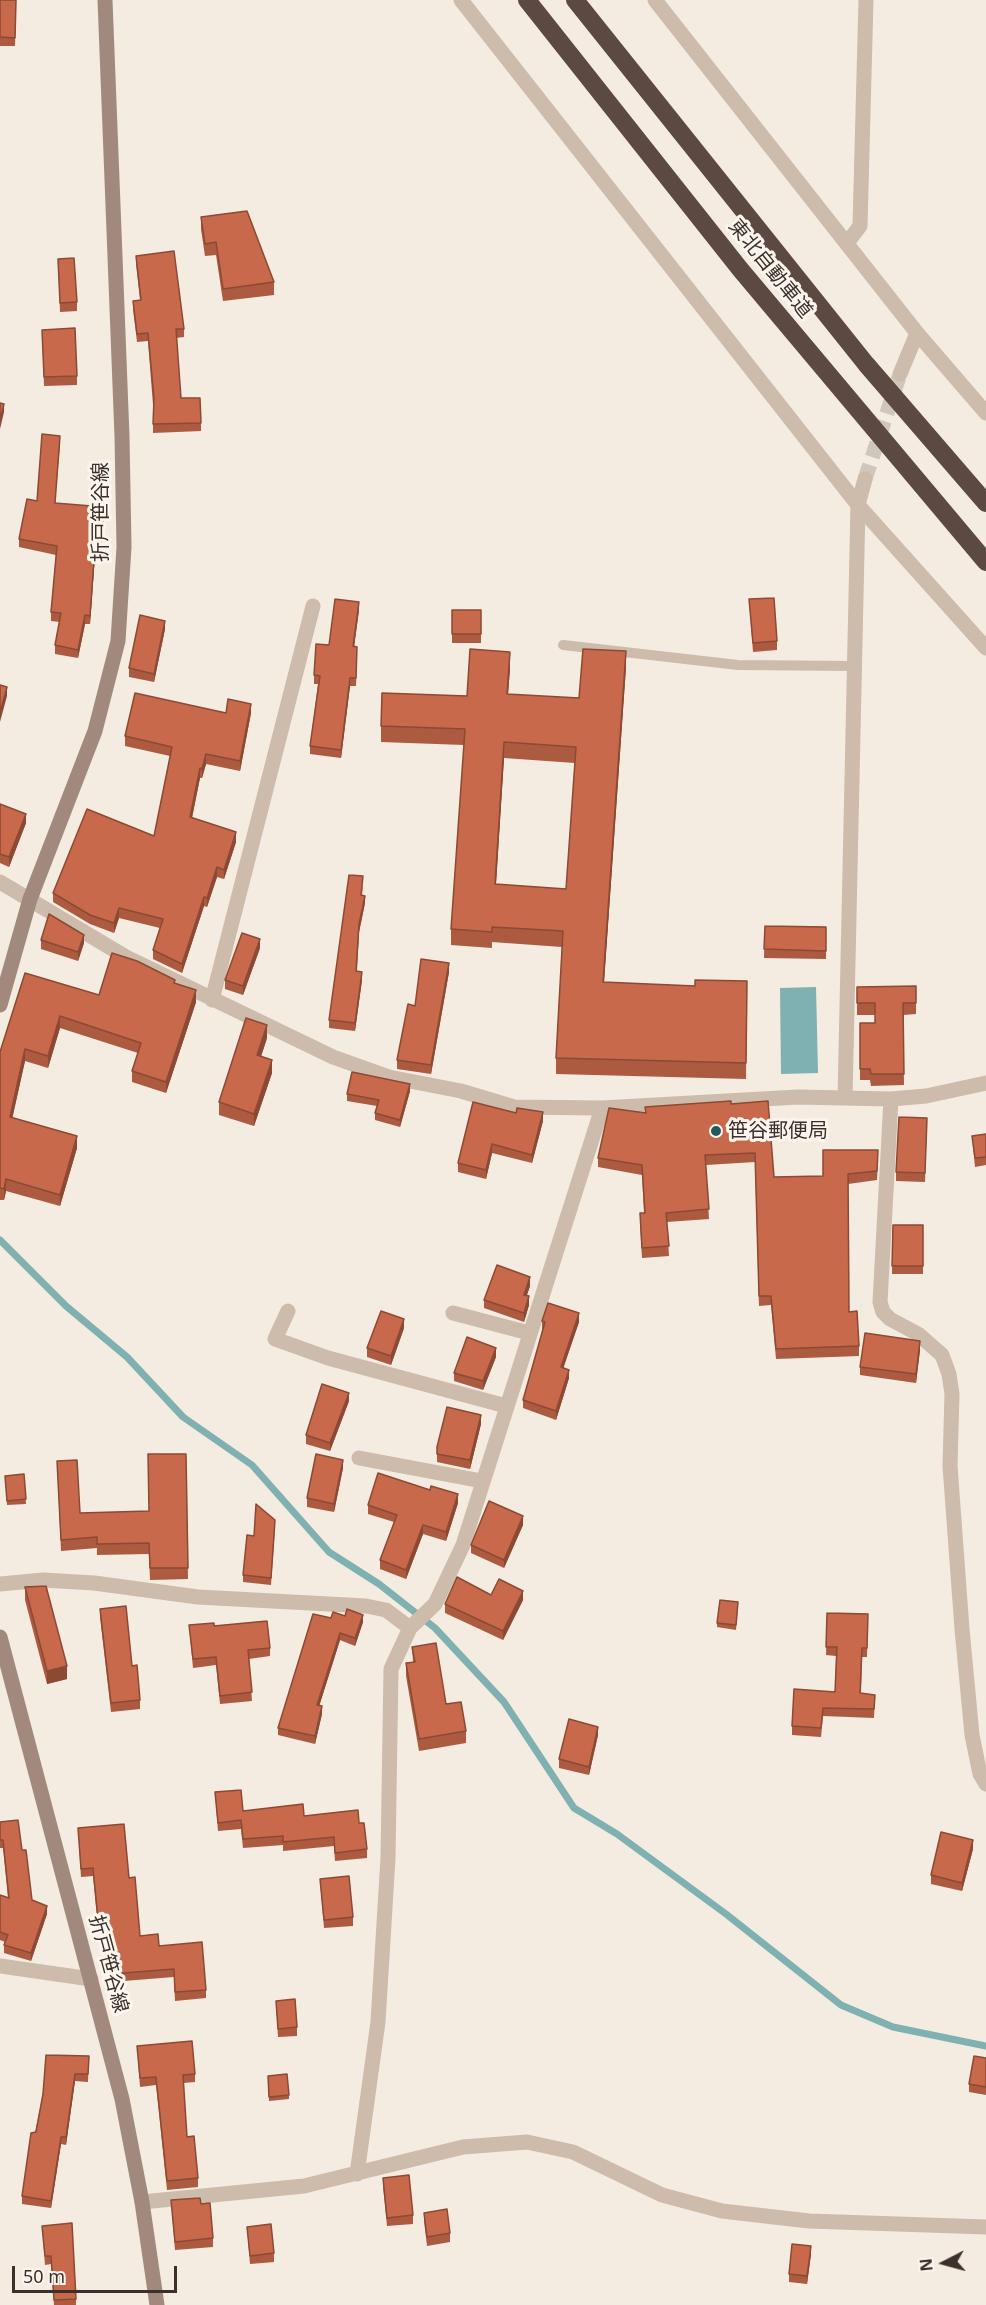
<!DOCTYPE html>
<html>
<head>
<meta charset="utf-8">
<style>
  body { margin:0 }
  #map { position:relative; width:986px; height:2305px; overflow:hidden; background:#f4ebe1; font-family:"Noto Sans",sans-serif }
  canvas { display:block }
  .north { position:absolute; left:914px; top:2233px; width:60px; height:60px; -webkit-text-stroke:4px #fbf5ee; paint-order:stroke; rotate:264deg; font-size:16px; font-weight:700; line-height:24px; text-align:center; color:#3b302b }
  .north::after { content:''; display:block; margin:auto; width:21px; height:27px; background:#3b302b; clip-path:polygon(50% 0,100% 100%,50% 72%,0 100%) }
  .scale { position:absolute; left:12px; top:2266px; width:165px; height:27px; box-sizing:border-box; border:3px solid #3b302b; border-top:0; padding-left:8px; font-size:18px; line-height:21px; white-space:nowrap; color:#3b302b; -webkit-text-stroke:4px #fbf5ee; paint-order:stroke }
</style>
</head>
<body>
<div id="map">
<canvas width="986" height="2305"></canvas>
<div class="north">N</div>
<div class="scale">50 m</div>
</div>
<script>
const ctx = document.querySelector('canvas').getContext('2d');
ctx.lineJoin = 'round';
function fill(path, color) { ctx.fillStyle = color; ctx.fill(path, 'evenodd'); }
const poly = rows => new Path2D(rows.map(r => 'M' + r).join(''));
function stroke(path, color, width, dash) { ctx.strokeStyle = color; ctx.lineWidth = width; ctx.lineCap = dash ? 'butt' : 'round'; ctx.setLineDash(dash || []); ctx.stroke(path); }
function write(font, color, halo, rows, align = 'center') {
  ctx.font = font + ' "Noto Sans","Noto Sans JP",sans-serif'; ctx.lineWidth = 6; ctx.setLineDash([]); ctx.textBaseline = 'middle'; ctx.strokeStyle = halo; ctx.fillStyle = color; for (const [text, x, y, turn = 0] of rows) {
    ctx.save(); ctx.translate(x, y); ctx.rotate((+turn || 0) * Math.PI / 180); ctx.textAlign = isNaN(turn) ? turn : align; if (halo) ctx.strokeText(text, 0, 0); ctx.fillText(text, 0, 0); ctx.restore();
  }
}
fill(poly([
  [816,987,818,1073,781,1074,780,988]
]), '#7fb0b2');
stroke(poly([
  [0,1240,66,1306,127,1357,183,1417,252,1465,329,1552,379,1584,435,1628,504,1702,574,1808,617,1834,726,1914,841,2005,893,2027,986,2046]
]), '#7fb0b2', 7);
stroke(poly([
  [865,479,900,374]
]), '#cfc6bd', 15, [15, 8]);
stroke(poly([
  [563,645,738,665,855,666]
]), '#cdbbac', 10);
stroke(poly([
  [461,0,858,505,986,648],
  [655,0,917,333,986,413],
  [847,243,860,226,866,0],
  [900,374,917,333],
  [0,882,126,957,333,1057,389,1077,461,1091,514,1107,602,1108,798,1097,891,1099,926,1096,986,1083],
  [212,1000,313,606],
  [845,1098,858,505,865,479],
  [891,1099,880,1302,883,1312,890,1319,918,1334,942,1355,949,1374,952,1394,950,1466,962,1629,972,1735,980,1774,986,1784],
  [288,1311,275,1339,328,1358,506,1406],
  [453,1313,529,1333],
  [359,1458,482,1481],
  [0,1584,43,1580,94,1583,198,1597,366,1606,386,1610,410,1628],
  [0,1966,91,1979],
  [357,2174,378,2022,388,1858,391,1669,410,1628,435,1604,463,1545,602,1108],
  [142,2202,304,2186,463,2147,527,2142,573,2152,662,2195,722,2211,809,2221,986,2227]
]), '#cdbbac', 15);
stroke(poly([
  [0,1005,30,899,95,731,118,641,124,547,122,436,105,0],
  [0,1637,122,2099,142,2202,157,2305]
]), '#a18a7d', 15);
stroke(poly([
  [527,0,740,269,986,562],
  [575,0,866,364,986,503]
]), '#5c4a42', 18);
fill(poly([
  [0,0,16,0,15,46,0,46],
  [201,217,274,282,274,295,223,301,216,255,205,256,201,229],
  [136,256,184,329,184,337,176,338,181,398,201,423,201,431,153,433,153,405,148,341,137,342,133,309,133,301,140,300,136,264],
  [58,259,77,302,77,311,60,312],
  [42,330,77,376,77,385,44,386],
  [60,444,55,503,104,516,100,555,95,555,90,624,85,624,78,658,55,654,55,645,60,622,51,621,51,612,56,555,19,547,19,539,37,501],
  [749,599,777,641,777,650,753,652],
  [359,610,354,647,357,655,356,686,350,686,341,758,310,754,310,746,318,684,314,684,314,675,329,645],
  [452,610,481,610,481,643,452,643],
  [165,629,154,682,129,677,129,668],
  [626,667,604,982,695,986,747,981,746,1079,556,1074,556,1058,562,947,492,942,492,948,451,945,451,929,464,745,381,742,381,726,467,696,510,668,508,694,579,698],
  [504,758,575,763,566,889,496,884],
  [226,713,251,713,240,771,206,764,202,778,200,778,192,818,236,842,224,879,217,877,207,907,204,906,182,973,153,959,153,950,160,928,119,918,114,933,90,924,53,902,53,893,154,836,170,756,125,746,125,736],
  [0,804,26,823,9,867,0,863],
  [363,884,362,895,365,903,359,932,357,971,362,980,355,1031,329,1028,329,1020],
  [765,926,826,927,826,959,764,958],
  [41,940,84,943,78,961,41,949],
  [260,948,243,995,225,989,225,980],
  [449,972,431,1074,397,1069,397,1060,415,1006],
  [25,973,99,995,175,984,196,1002,166,1093,132,1082,132,1071,138,1053,60,1028,48,1068,25,1061,12,1118,77,1148,60,1206,6,1191,4,1200,0,1200,0,1052],
  [916,986,916,1014,903,1015,904,1085,871,1086,870,1080,860,1080,860,1023,875,1023,875,1015,857,1015,857,987],
  [267,1038,261,1057,272,1073,254,1126,219,1115,219,1102],
  [410,1091,400,1127,375,1120,375,1113,377,1106,347,1101,347,1094],
  [473,1102,543,1121,532,1163,492,1153,486,1179,458,1172,458,1163],
  [731,1104,774,1177,823,1176,878,1160,877,1180,848,1184,849,1312,859,1346,859,1356,776,1359,771,1305,759,1306,755,1162,706,1165,709,1219,667,1222,669,1256,642,1258,640,1223,640,1213,644,1213,642,1175,598,1167,598,1158,646,1113],
  [927,1118,925,1182,896,1181,896,1172],
  [986,1134,986,1165,975,1167,972,1136],
  [893,1225,923,1225,923,1274,892,1274],
  [530,1286,527,1295,529,1305,524,1322,484,1308,484,1300],
  [542,1321,579,1322,563,1368,569,1378,556,1420,523,1408,523,1400,543,1330,542,1329],
  [404,1328,391,1365,367,1357,367,1348],
  [920,1350,916,1383,860,1375,860,1367],
  [496,1357,483,1390,454,1381,454,1373],
  [349,1401,330,1451,306,1444,306,1435],
  [481,1424,470,1469,437,1462,437,1447],
  [186,1454,188,1579,150,1580,149,1554,97,1555,97,1548,61,1551,57,1461,80,1513,149,1511],
  [343,1468,334,1512,307,1507,307,1498],
  [24,1474,26,1504,7,1505,5,1476],
  [430,1490,458,1503,446,1541,423,1534,406,1579,380,1569,380,1560,394,1522,368,1514,368,1505],
  [523,1525,504,1568,471,1553,471,1545],
  [275,1528,271,1585,243,1582,243,1575,254,1536],
  [25,1587,67,1679,47,1684,25,1600],
  [491,1595,523,1600,503,1640,445,1613,445,1604],
  [738,1606,736,1630,717,1627,717,1623],
  [100,1609,132,1666,140,1700,140,1709,111,1712,100,1617],
  [827,1613,868,1614,867,1657,862,1657,861,1694,875,1695,874,1718,823,1716,821,1737,792,1735,792,1726,835,1692,836,1656,826,1655],
  [331,1618,363,1622,355,1646,340,1640,319,1706,322,1714,315,1744,278,1735,278,1728],
  [189,1625,214,1626,270,1648,270,1656,249,1659,252,1701,220,1704,216,1665,193,1668],
  [412,1647,446,1704,466,1731,466,1743,419,1751,406,1676,406,1663,413,1662],
  [598,1735,589,1775,559,1768,559,1759],
  [215,1792,243,1811,304,1816,359,1823,367,1849,367,1858,335,1861,334,1846,283,1851,283,1845,243,1848,241,1829,218,1831],
  [0,1822,22,1850,32,1900,47,1914,31,1961,4,1953,4,1945,5,1942,0,1940,0,1895,8,1898,3,1848,0,1848],
  [78,1828,129,1878,140,1936,159,1946,206,1990,206,1998,175,2001,174,1977,111,1982,107,1927,98,1928,93,1876,81,1877],
  [973,1849,962,1891,931,1884,931,1875],
  [320,1879,353,1917,353,1926,324,1928],
  [276,2001,297,2027,297,2036,278,2037],
  [137,2046,195,2074,195,2082,183,2083,187,2137,198,2178,198,2187,167,2190,156,2085,140,2087],
  [89,2056,88,2082,75,2081,66,2145,61,2144,51,2208,22,2204,22,2196,43,2094],
  [986,2058,986,2095,969,2092,969,2084],
  [268,2080,289,2095,289,2099,269,2101],
  [383,2178,413,2215,413,2224,387,2226,383,2186],
  [171,2200,213,2238,213,2247,175,2250],
  [424,2213,450,2233,450,2242,427,2246,424,2221],
  [42,2226,76,2299,76,2305,54,2305,51,2264,45,2265],
  [247,2227,274,2253,274,2262,250,2264],
  [811,2254,807,2284,789,2282,789,2274]
]), '#ac5a40');
fill(poly([
  [4,404,4,412,0,429,0,421],
  [104,507,104,516,100,555,100,547],
  [95,546,95,555,90,624,90,616],
  [359,602,359,610,353,655,353,646],
  [85,615,85,624,78,658,78,650],
  [165,621,165,629,154,682,154,674],
  [626,651,626,667,603,997,603,982],
  [510,652,510,668,507,709,507,694],
  [350,678,350,686,341,758,341,750],
  [7,687,7,696,0,722,0,713],
  [251,704,251,713,240,771,240,761],
  [504,742,504,758,495,900,495,884],
  [206,754,206,764,202,778,202,769],
  [200,768,200,778,190,827,190,817],
  [26,814,26,823,9,867,9,857],
  [236,832,236,842,224,879,224,870],
  [217,867,217,877,207,907,207,898],
  [365,896,365,903,359,932,356,979,359,924],
  [204,897,204,906,182,973,182,964],
  [119,908,119,918,114,933,114,923],
  [84,935,84,943,78,961,78,952],
  [260,939,260,948,243,995,243,986],
  [449,963,449,972,431,1074,431,1065],
  [362,972,362,980,355,1031,355,1023],
  [196,990,196,1002,166,1093,166,1082],
  [60,1016,60,1028,48,1068,48,1056],
  [267,1025,267,1038,257,1068,257,1055],
  [25,1049,25,1061,10,1129,10,1117],
  [272,1060,272,1073,254,1126,254,1114],
  [410,1084,410,1091,400,1127,400,1120],
  [543,1112,543,1121,532,1163,532,1155],
  [77,1136,77,1148,60,1206,60,1195],
  [492,1144,492,1153,486,1179,486,1170],
  [6,1179,6,1191,4,1200,4,1189],
  [530,1277,530,1286,524,1303,524,1295],
  [529,1296,529,1305,524,1322,524,1313],
  [579,1313,579,1322,561,1375,561,1367],
  [404,1319,404,1328,391,1365,391,1356],
  [920,1341,920,1350,916,1383,916,1374],
  [496,1348,496,1357,483,1390,483,1381],
  [569,1370,569,1378,556,1420,556,1411],
  [349,1393,349,1401,330,1451,330,1443],
  [481,1415,481,1424,470,1469,470,1460],
  [343,1460,343,1468,334,1512,334,1504],
  [458,1494,458,1503,446,1541,446,1532],
  [523,1516,523,1525,504,1568,504,1560],
  [423,1525,423,1534,406,1579,406,1570],
  [523,1591,523,1600,503,1640,503,1631],
  [363,1615,363,1622,355,1646,355,1638],
  [340,1633,340,1640,317,1713,317,1705],
  [67,1666,67,1679,47,1684,47,1671],
  [322,1706,322,1714,315,1744,315,1736],
  [598,1727,598,1735,589,1775,589,1767],
  [973,1840,973,1849,962,1891,962,1883],
  [47,1906,47,1914,31,1961,31,1953],
  [75,2074,75,2081,66,2145,66,2137],
  [61,2137,61,2144,51,2208,51,2201],
  [811,2246,811,2254,807,2284,807,2276]
]), '#8c4a34');
const building = poly([
  [0,0,16,0,15,38,0,37,0,0],
  [247,211,274,282,223,289,216,242,205,244,201,217,247,211],
  [174,251,184,329,176,329,181,398,200,398,201,423,153,424,154,399,148,333,137,334,133,301,141,300,136,256,174,251],
  [74,258,77,302,60,303,58,259,74,258],
  [75,328,77,376,44,377,42,330,75,328],
  [0,403,4,404,0,421,0,403],
  [42,434,60,436,55,503,104,507,100,547,95,546,90,616,85,615,78,650,55,645,61,613,51,612,57,546,19,539,27,499,37,501,42,434],
  [774,598,777,641,753,643,749,599,774,598],
  [335,599,359,602,353,646,357,647,356,678,350,678,341,750,310,746,320,676,314,675,316,644,329,645,335,599],
  [452,610,481,610,481,634,452,634,452,610],
  [140,615,165,621,154,674,129,668,140,615],
  [470,649,510,652,507,694,579,698,583,649,626,651,603,982,695,986,695,980,747,981,746,1063,556,1058,563,931,492,927,492,932,451,929,465,729,381,726,382,693,467,696,470,649],
  [504,742,576,747,566,889,495,884,504,742],
  [0,685,7,687,0,713,0,685],
  [135,693,226,713,228,699,251,704,240,761,206,754,202,769,200,768,190,817,236,832,224,870,217,867,207,898,204,897,182,964,153,950,163,919,119,908,114,923,90,915,53,893,87,809,154,836,172,747,125,736,135,693],
  [0,804,26,814,9,857,0,854,0,804],
  [349,875,363,876,361,895,365,896,359,924,356,971,362,972,355,1023,329,1020,349,875],
  [49,914,84,935,78,952,41,940,49,914],
  [765,926,826,927,826,951,764,949,765,926],
  [242,933,260,939,243,986,225,980,242,933],
  [112,953,137,961,175,980,174,983,196,990,166,1082,132,1071,141,1043,60,1016,48,1056,25,1049,10,1117,77,1136,60,1195,6,1179,4,1189,0,1188,0,1052,25,973,99,995,112,953],
  [421,959,449,963,431,1065,397,1060,408,1004,415,1006,421,959],
  [916,986,916,1003,903,1003,904,1074,871,1074,870,1069,860,1069,860,1023,875,1023,875,1003,857,1003,857,987,916,986],
  [246,1018,267,1025,257,1055,272,1060,254,1114,219,1102,246,1018],
  [352,1072,410,1084,400,1120,375,1113,379,1100,347,1094,352,1072],
  [731,1101,731,1104,768,1101,774,1177,823,1176,823,1150,878,1150,877,1171,848,1174,849,1312,857,1311,859,1346,776,1349,771,1296,759,1296,755,1153,705,1155,709,1209,666,1213,669,1246,642,1248,640,1213,645,1213,642,1165,598,1158,609,1108,646,1113,645,1107,731,1101],
  [473,1102,516,1113,517,1108,543,1112,532,1155,492,1144,486,1170,458,1163,473,1102],
  [899,1117,927,1118,925,1173,896,1172,899,1117],
  [986,1134,986,1157,975,1158,972,1136,986,1134],
  [893,1225,923,1225,923,1266,892,1266,893,1225],
  [497,1265,530,1277,524,1295,529,1296,524,1313,484,1300,497,1265],
  [548,1303,579,1313,561,1367,569,1370,556,1411,523,1400,545,1322,542,1321,548,1303],
  [381,1311,404,1319,391,1356,367,1348,381,1311],
  [865,1333,920,1341,916,1374,860,1367,865,1333],
  [467,1337,496,1348,483,1381,454,1373,467,1337],
  [322,1384,349,1393,330,1443,306,1435,322,1384],
  [447,1407,481,1415,470,1460,437,1454,437,1447,447,1407],
  [148,1454,186,1454,188,1568,150,1568,149,1543,97,1544,97,1537,61,1540,57,1461,77,1460,80,1513,149,1511,148,1454],
  [316,1454,343,1460,334,1504,307,1498,316,1454],
  [378,1473,430,1490,431,1486,458,1494,446,1532,423,1525,406,1570,380,1560,397,1515,368,1505,378,1473],
  [24,1474,26,1499,7,1501,5,1476,24,1474],
  [489,1501,523,1516,504,1560,471,1545,489,1501],
  [256,1504,275,1520,271,1578,243,1575,247,1535,254,1536,256,1504],
  [457,1577,491,1595,499,1579,523,1591,503,1631,445,1604,457,1577],
  [46,1586,67,1666,47,1671,25,1587,46,1586],
  [720,1600,738,1602,736,1625,717,1623,720,1600],
  [126,1606,132,1666,137,1665,140,1700,111,1703,100,1609,126,1606],
  [347,1609,363,1615,355,1638,340,1633,317,1705,322,1706,315,1736,278,1728,313,1614,331,1618,333,1612,345,1616,347,1609],
  [827,1613,868,1614,867,1648,862,1648,860,1693,875,1695,874,1709,823,1708,821,1728,792,1726,794,1689,835,1692,837,1647,826,1647,827,1613],
  [267,1621,270,1648,248,1650,252,1692,220,1696,216,1657,193,1659,189,1625,214,1623,214,1626,267,1621],
  [436,1643,446,1704,461,1702,466,1731,419,1739,406,1663,415,1662,412,1647,436,1643],
  [569,1719,598,1727,589,1767,559,1759,569,1719],
  [241,1790,243,1811,303,1804,304,1816,358,1810,359,1823,364,1823,367,1849,335,1853,334,1837,283,1842,283,1836,243,1839,241,1820,218,1823,215,1792,241,1790],
  [18,1820,22,1850,26,1850,32,1900,47,1906,31,1953,4,1945,8,1935,0,1932,0,1895,9,1898,3,1840,0,1840,0,1822,18,1820],
  [124,1824,129,1878,135,1877,140,1936,158,1934,159,1946,202,1942,206,1990,175,1992,174,1969,111,1974,107,1918,98,1919,93,1868,81,1869,78,1828,124,1824],
  [941,1832,973,1840,962,1883,931,1875,941,1832],
  [349,1876,353,1917,324,1920,320,1879,349,1876],
  [295,1999,297,2027,278,2029,276,2001,295,1999],
  [192,2041,195,2074,183,2075,187,2137,194,2136,198,2178,167,2181,156,2077,140,2078,137,2046,192,2041],
  [46,2055,89,2056,88,2074,75,2074,66,2137,61,2137,51,2201,22,2196,31,2133,36,2132,43,2094,46,2055],
  [974,2056,986,2058,986,2087,969,2084,974,2056],
  [287,2074,289,2095,269,2097,268,2076,287,2074],
  [409,2175,413,2215,387,2218,383,2178,409,2175],
  [200,2198,201,2204,210,2203,213,2238,175,2242,171,2200,200,2198],
  [447,2209,450,2233,427,2237,424,2213,447,2209],
  [72,2223,76,2299,54,2300,51,2256,45,2256,42,2226,72,2223],
  [271,2224,274,2253,250,2256,247,2227,271,2224],
  [792,2244,811,2246,807,2276,789,2274,792,2244]
]);
fill(building, '#c8694b');
stroke(building, '#8c4a34', 1.5);
for (const [x, y, r, color] of [
  [716,1131,6,"#1f5a5e"]
]) { const dot = new Path2D(); dot.arc(x, y, r, 0, 2 * Math.PI); ctx.fillStyle = color; ctx.fill(dot); stroke(dot, '#fbf5ee', 2); }
write('20px', '#3b302b', '#fbf5ee', [
  ["東北自動車道",770,269,51],
  ["折戸笹谷線",101,512,-90],
  ["折戸笹谷線",108,1964,75]
]);
write('20px', '#3b302b', '#fbf5ee', [
  ["笹谷郵便局",728,1131]
], 'left');
</script>
</body>
</html>
